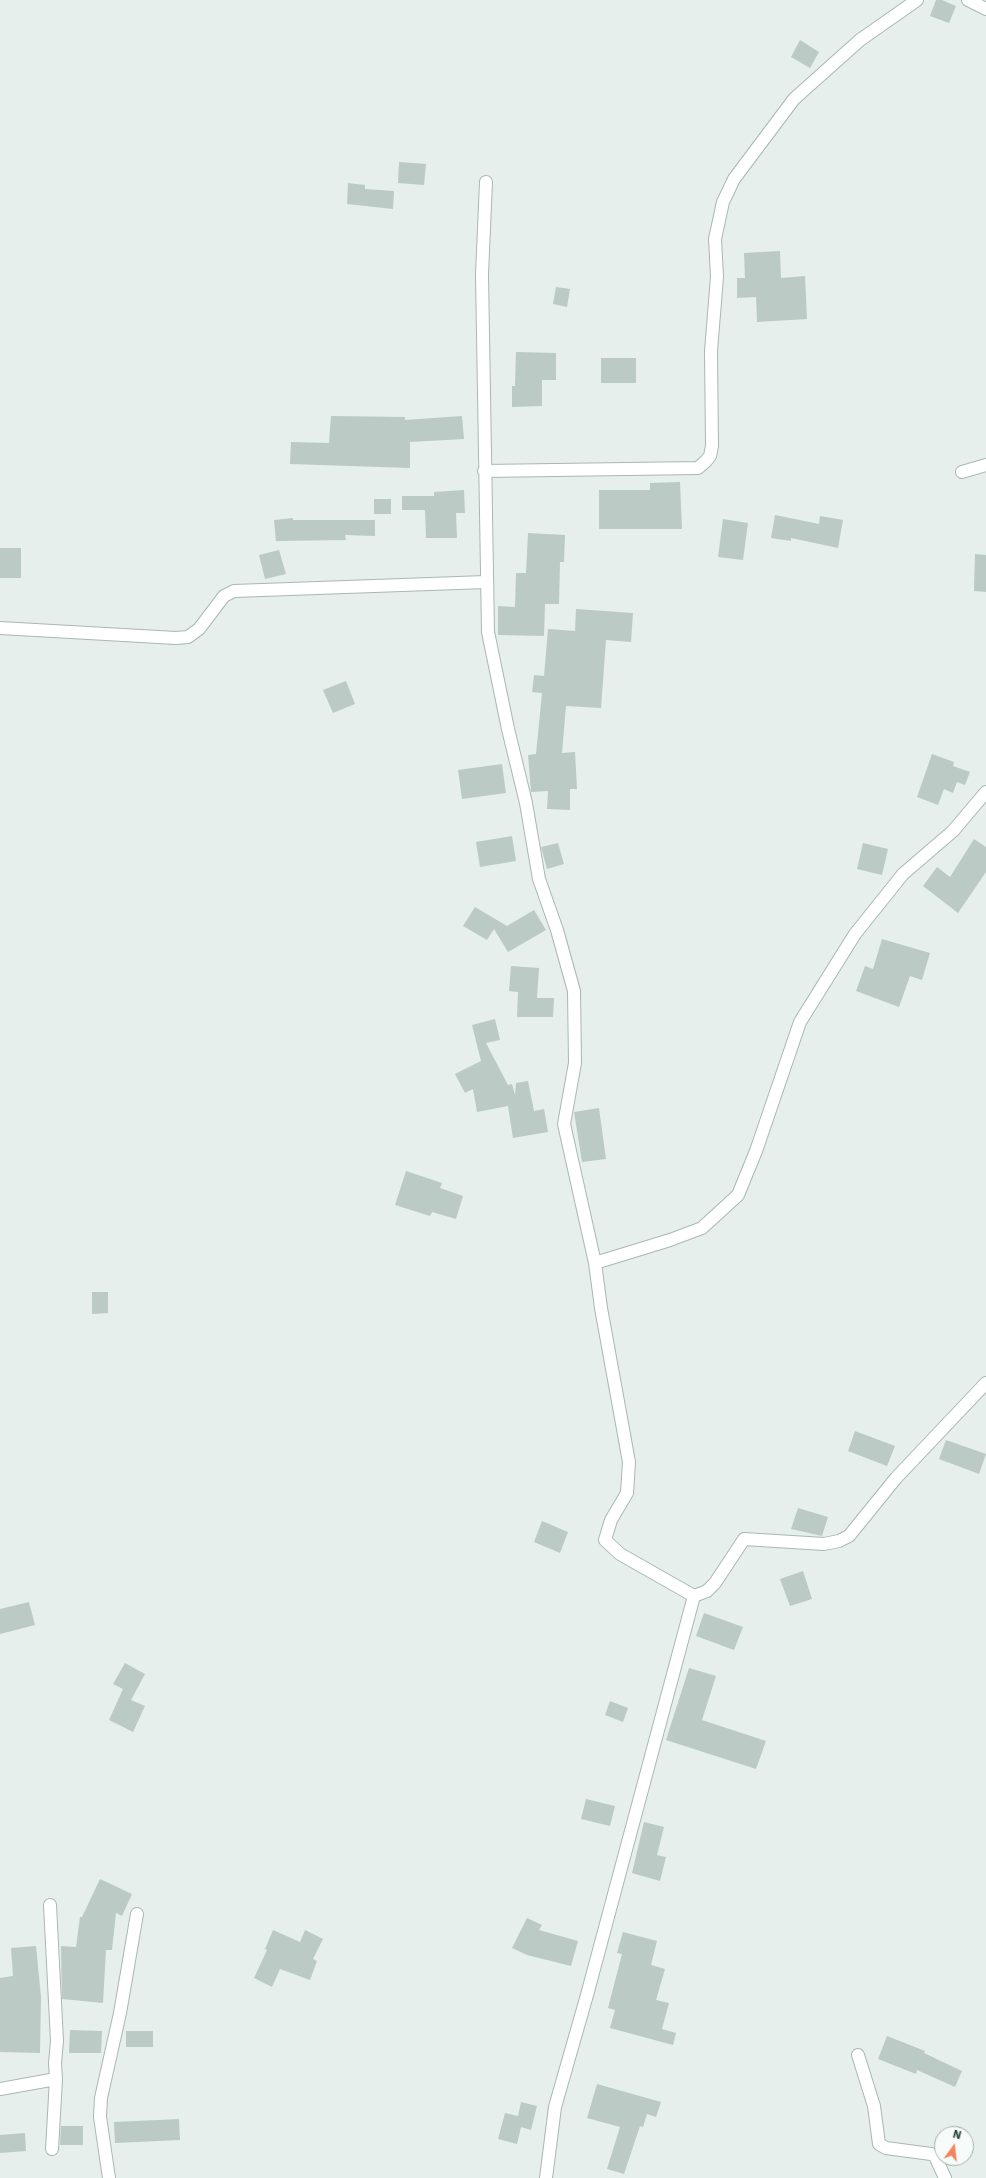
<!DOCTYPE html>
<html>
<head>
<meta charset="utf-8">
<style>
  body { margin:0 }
  #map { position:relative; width:986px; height:2178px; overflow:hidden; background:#e6efeb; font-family:"Work Sans",sans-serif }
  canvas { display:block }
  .north { position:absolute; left:934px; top:2126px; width:40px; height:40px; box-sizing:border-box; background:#f7fbf9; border:1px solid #a3b1ad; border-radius:50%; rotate:15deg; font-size:11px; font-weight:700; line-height:16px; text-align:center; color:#24423a }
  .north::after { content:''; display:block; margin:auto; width:14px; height:18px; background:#f4845f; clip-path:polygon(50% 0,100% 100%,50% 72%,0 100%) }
</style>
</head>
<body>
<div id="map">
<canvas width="986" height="2178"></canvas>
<div class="north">N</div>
</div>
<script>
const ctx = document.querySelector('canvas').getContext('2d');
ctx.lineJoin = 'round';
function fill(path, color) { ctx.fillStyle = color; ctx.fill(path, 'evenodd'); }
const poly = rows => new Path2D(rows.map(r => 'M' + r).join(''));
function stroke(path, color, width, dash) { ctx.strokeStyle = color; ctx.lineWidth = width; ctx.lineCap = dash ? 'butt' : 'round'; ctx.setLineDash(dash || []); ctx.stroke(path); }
fill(poly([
  [936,0,942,0,956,6,949,23,930,16],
  [800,40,819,52,810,68,791,57],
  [399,162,426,164,424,185,398,183],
  [348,183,365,185,365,189,394,191,393,209,347,204],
  [780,251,781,278,805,276,807,319,757,322,756,297,737,298,737,278,745,278,744,253],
  [556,287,570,289,567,307,553,304],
  [516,352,556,353,556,380,542,380,542,406,512,407,512,386,515,386],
  [601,358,636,358,636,383,601,383],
  [331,416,405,417,405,420,462,416,464,439,410,442,410,468,290,464,291,442,329,443],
  [680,482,682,529,599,529,599,490,650,490,650,483],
  [464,490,465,513,456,513,457,538,426,538,425,510,402,510,402,496,434,496,434,492],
  [374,499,391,499,391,514,374,514],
  [775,515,819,524,820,516,843,520,838,548,791,538,791,541,771,538],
  [293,518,293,520,375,520,375,536,345,535,346,540,276,541,274,520],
  [723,519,748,523,743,560,718,557],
  [528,533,565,535,564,562,560,562,559,604,545,604,544,636,498,635,498,606,515,607,516,573,526,573],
  [0,548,21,548,21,578,0,578],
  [279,550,286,574,265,579,259,555],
  [975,554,986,555,986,592,974,591],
  [576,609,633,613,631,642,606,640,601,708,566,706,562,753,575,752,577,789,570,789,570,810,547,809,548,791,531,792,528,755,536,754,542,693,532,692,534,675,544,676,548,629,575,631],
  [346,681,355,704,333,713,323,690],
  [932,754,954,762,953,766,970,772,965,785,957,782,953,793,944,789,938,805,917,797],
  [502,764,506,793,462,799,458,770],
  [512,836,516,861,480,867,476,842],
  [974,839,986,847,986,872,958,913,923,886,937,867,950,877],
  [558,843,564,864,547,869,541,847],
  [863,843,888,849,882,875,857,869],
  [475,907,507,926,534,910,546,930,508,952,494,929,487,940,463,926],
  [882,939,930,953,922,980,910,976,899,1007,856,991,865,966,873,969],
  [511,966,539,968,537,998,554,998,553,1017,517,1017,518,992,509,991],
  [495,1019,500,1040,486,1043,508,1085,512,1084,515,1095,516,1083,528,1081,534,1111,544,1109,548,1132,513,1138,508,1106,477,1112,473,1089,465,1093,455,1074,481,1061,472,1025],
  [599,1108,606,1159,582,1162,574,1112],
  [406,1171,442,1183,440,1188,463,1196,456,1219,432,1212,430,1216,395,1205],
  [92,1292,108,1292,108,1313,92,1314],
  [855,1431,895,1446,887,1466,848,1451],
  [946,1440,986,1454,979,1474,939,1459],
  [798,1508,828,1517,822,1536,791,1529],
  [542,1521,568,1532,560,1553,534,1542],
  [803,1571,812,1599,790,1606,780,1579],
  [29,1602,35,1625,0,1634,0,1609],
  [704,1613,743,1627,734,1650,696,1636],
  [125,1663,145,1674,131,1700,145,1706,133,1732,109,1720,123,1689,113,1684],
  [689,1668,716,1676,702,1720,766,1741,756,1769,666,1740],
  [610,1701,628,1708,623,1722,605,1715],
  [586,1799,615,1806,610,1826,581,1819],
  [644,1822,664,1827,657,1855,666,1857,660,1881,632,1873],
  [100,1879,132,1894,122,1916,116,1913,112,1950,106,1950,103,2003,62,1999,61,1946,76,1947,80,1917,82,1917],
  [527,1918,542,1925,539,1930,578,1941,571,1966,527,1955,512,1948],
  [273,1930,300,1942,305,1930,323,1939,313,1959,317,1961,310,1980,280,1969,272,1987,254,1978,267,1950,265,1949],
  [623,1932,657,1941,651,1965,665,1969,656,2000,669,2003,662,2029,676,2033,673,2045,610,2028,615,2010,608,2008,622,1954,617,1953],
  [36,1946,41,1997,40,2053,0,2052,0,1978,13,1976,11,1948],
  [70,2030,102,2031,101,2053,69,2053],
  [126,2031,153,2031,153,2047,126,2047],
  [887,2036,925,2051,924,2053,962,2071,955,2087,917,2070,916,2074,878,2059],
  [597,2084,661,2102,656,2117,647,2114,643,2127,640,2126,624,2174,607,2169,620,2127,587,2118],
  [521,2102,537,2106,531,2130,521,2127,517,2144,498,2139,505,2113,518,2116],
  [179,2119,180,2140,115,2143,114,2122],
  [61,2126,83,2126,83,2145,60,2145],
  [25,2133,26,2151,0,2153,0,2135]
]), '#bbcac4');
const minor = poly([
  [968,0,986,9],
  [486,182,482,274,488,632,508,729,526,803,539,879,557,930,574,991,575,1063,564,1124,595,1263],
  [484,471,698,468,706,461,710,456,712,446,711,351,717,277,715,239,723,202,734,179,794,99,860,40,917,0],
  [962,472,986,465],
  [0,628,176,638,188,637,199,629,224,596,234,591,486,582],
  [694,1596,620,1554,605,1540,611,1520,627,1493,629,1462,601,1308,595,1263,670,1240,702,1228,738,1195,756,1151,800,1022,855,934,903,874,953,831,986,792],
  [694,1596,707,1591,715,1583,744,1539,824,1544,839,1541,849,1536,896,1478,986,1383],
  [858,2055,874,2106,879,2144,886,2148,931,2154,935,2156,945,2178],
  [0,2089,56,2079,55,2063,57,2041,50,1905],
  [52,2149,56,2079],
  [109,2178,100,2117,101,2098,120,2013,137,1914],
  [546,2178,555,2107,587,1995,694,1596]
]);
stroke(minor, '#a8b8b2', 14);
stroke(minor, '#fff', 12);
</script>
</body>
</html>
